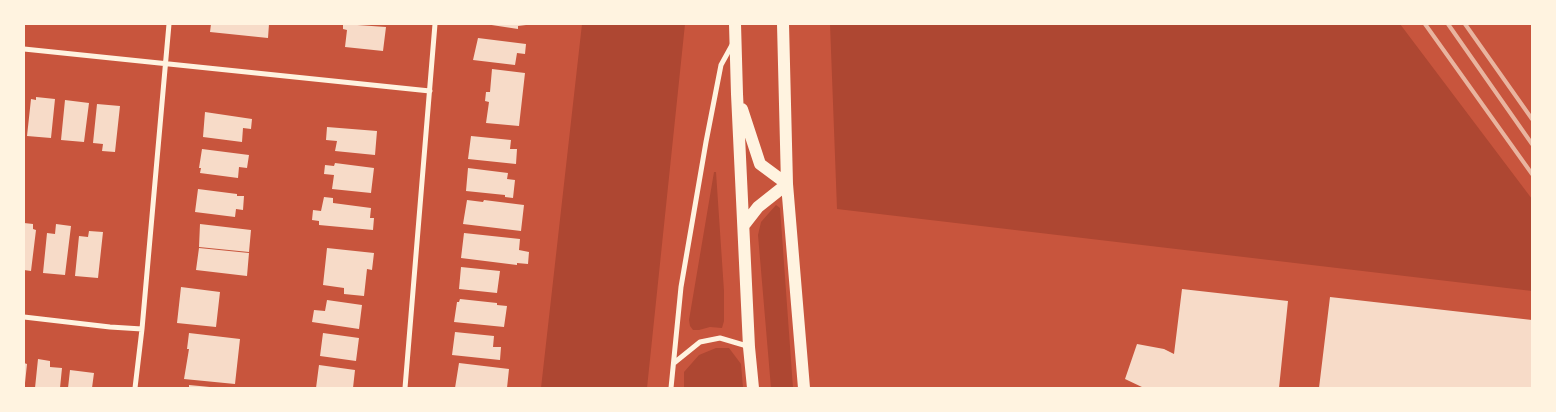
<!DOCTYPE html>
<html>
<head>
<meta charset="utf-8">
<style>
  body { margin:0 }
  #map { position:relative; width:1556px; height:412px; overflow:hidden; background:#c8553d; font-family:"Times New Roman",serif }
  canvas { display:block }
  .frame { position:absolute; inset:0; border:25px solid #fff3e0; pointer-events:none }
</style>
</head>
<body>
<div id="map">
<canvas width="1556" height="412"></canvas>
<div class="frame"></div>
</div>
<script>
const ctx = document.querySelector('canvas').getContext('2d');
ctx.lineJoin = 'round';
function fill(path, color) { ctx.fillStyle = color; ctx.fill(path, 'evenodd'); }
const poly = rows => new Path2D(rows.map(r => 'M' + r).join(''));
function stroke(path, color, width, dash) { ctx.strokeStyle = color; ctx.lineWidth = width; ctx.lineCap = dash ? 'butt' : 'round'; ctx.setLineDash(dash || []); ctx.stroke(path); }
fill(poly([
  [582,24,685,24,647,388,541,388],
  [830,24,1400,24,1532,199,1532,291,837,209],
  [714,172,716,172,724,291,724,321,722,328,710,327,699,330,693,330,690,326,689,320],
  [776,205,780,208,793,388,771,388,758,235,761,222],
  [716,348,729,348,741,364,743,388,684,388,684,372,699,355]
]), '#ae4732');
fill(poly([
  [211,24,269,24,268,38,210,32],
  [343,24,386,27,383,51,345,47,347,30,343,29],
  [485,24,526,24,526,25,518,26,518,29],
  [478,38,526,44,525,54,517,53,515,65,473,60],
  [492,69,525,73,519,126,486,123,489,102,485,101,486,92,490,92],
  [36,97,55,99,51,138,27,136,31,99,36,100],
  [65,100,89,103,84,142,61,140],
  [97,104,120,106,115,152,102,151,103,144,93,143],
  [205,112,252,119,251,129,243,128,242,142,203,137],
  [327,127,377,131,375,155,335,151,337,141,326,140],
  [471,136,511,140,510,149,517,149,516,164,468,159],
  [202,149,249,155,247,168,239,167,238,178,200,173,201,168,199,168],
  [335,163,374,168,371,193,332,189,334,175,324,174,325,165,334,166],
  [468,168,508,173,507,179,515,180,513,198,505,197,505,195,466,191],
  [198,189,237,194,237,196,244,196,243,210,236,209,235,217,195,212],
  [324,197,333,198,333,203,371,208,370,218,374,218,373,230,319,225,319,221,312,220,313,210,321,211],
  [467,200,483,202,484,200,524,205,521,231,463,224],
  [24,223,33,224,33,229,36,230,31,271,24,270],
  [56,224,71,226,65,275,43,273,47,233,55,234],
  [200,224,251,230,249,252,199,247],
  [89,231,103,232,98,278,75,276,79,236,88,237],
  [464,233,520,239,519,250,529,252,528,264,517,263,517,265,461,258],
  [199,248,249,253,247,276,196,270],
  [327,248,374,253,372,270,367,269,364,296,344,294,344,288,323,285],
  [461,267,500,271,497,293,459,289],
  [181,287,220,292,216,327,177,323],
  [1182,289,1288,301,1279,388,1144,388,1125,379,1137,344,1164,349,1174,354],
  [1330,297,1532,320,1532,388,1319,388],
  [460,299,497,303,497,305,507,306,504,327,454,322,457,302,459,302],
  [327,300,362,305,359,329,312,322,314,310,325,311],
  [455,332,494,336,493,347,501,347,500,360,452,355],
  [189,333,240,339,235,384,184,379,189,349,187,349],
  [323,333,359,338,356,361,320,356],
  [38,359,50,361,50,367,62,368,60,388,35,388],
  [24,363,27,364,25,383,24,383],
  [459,363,509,369,507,388,455,388],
  [319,365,355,370,353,388,316,388],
  [70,370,94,373,92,388,68,388],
  [189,385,210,387,210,388,189,388]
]), '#f7dbc8');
stroke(poly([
  [24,49,430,91],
  [24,317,110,327,142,329],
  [674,363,700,342,720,338,747,346],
  [135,388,142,329,169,24],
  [405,388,435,24],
  [671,388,681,287,706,142,721,65,732,45]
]), '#fff3e0', 5);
stroke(poly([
  [735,24,737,94,749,347,753,388],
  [783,24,787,184,804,388],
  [742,109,760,164,787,184],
  [744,225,758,207,787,184]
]), '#fff3e0', 12);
stroke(poly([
  [1425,24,1532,174],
  [1448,24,1532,144],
  [1465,24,1532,119]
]), '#e9b49f', 4);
</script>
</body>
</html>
